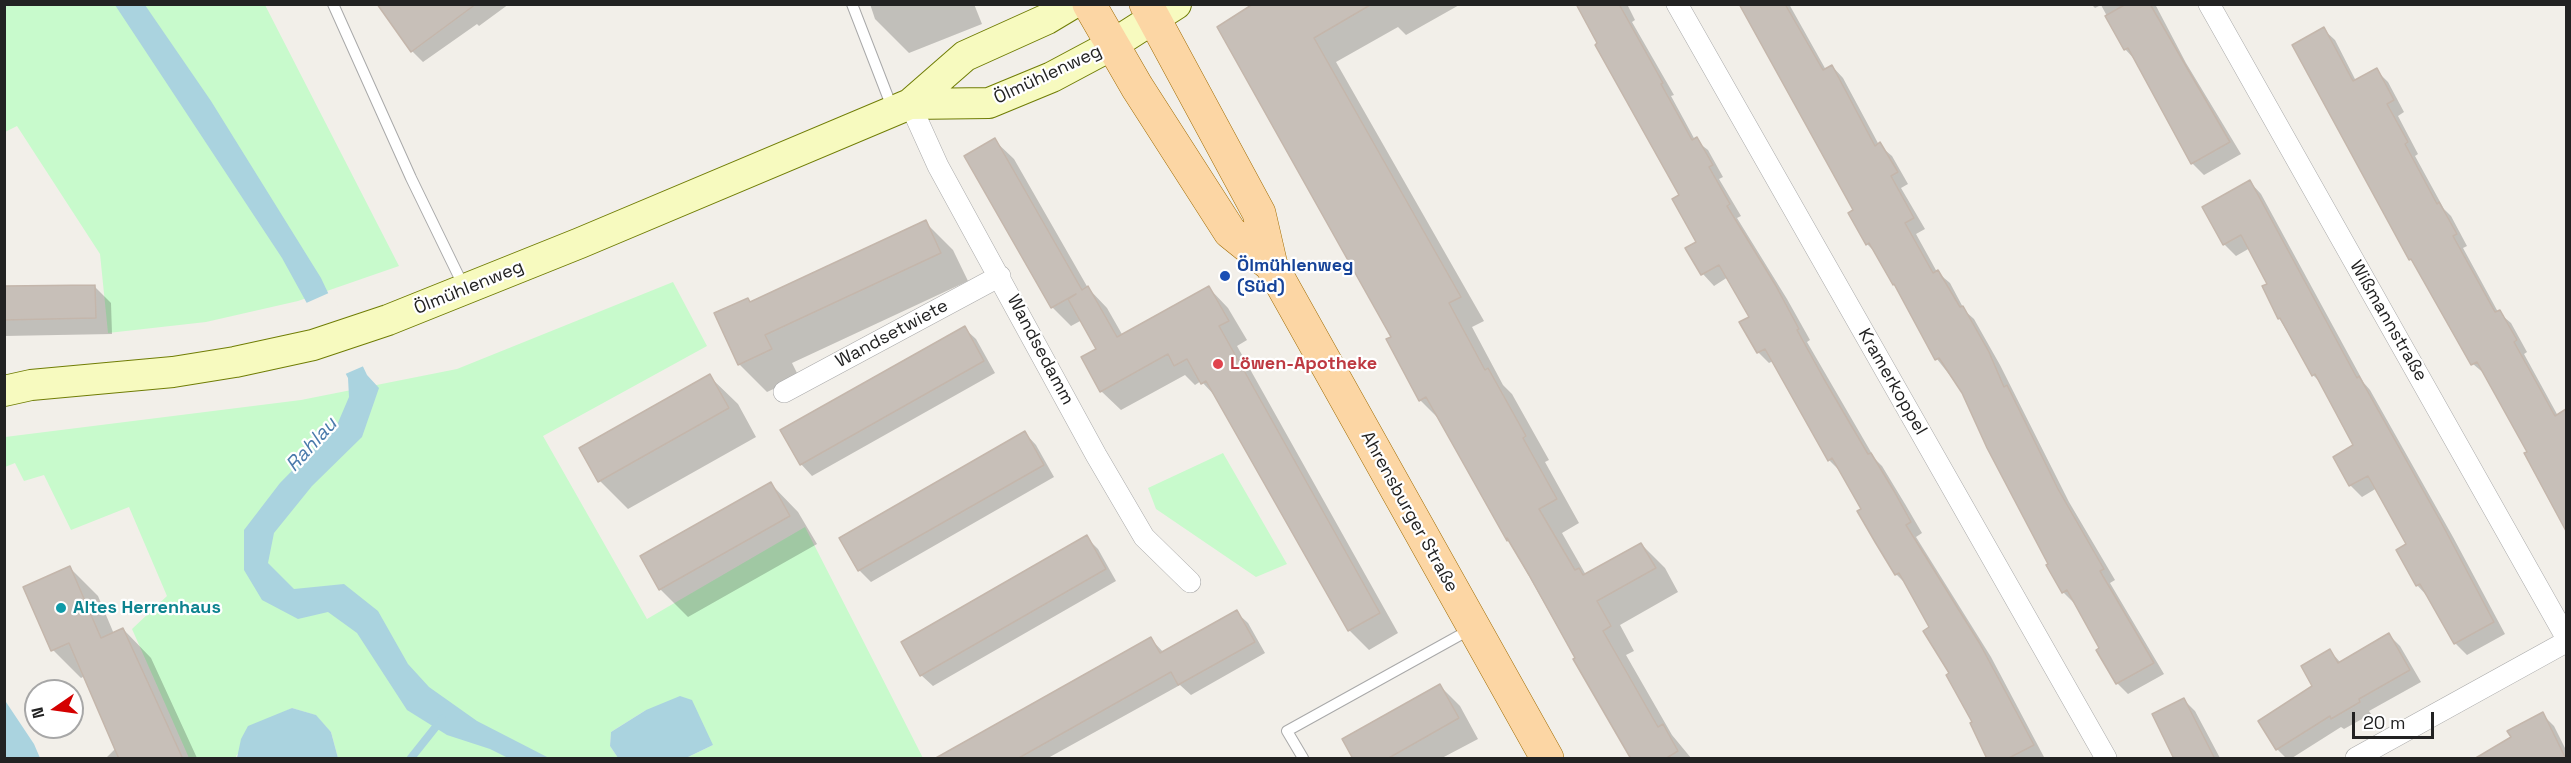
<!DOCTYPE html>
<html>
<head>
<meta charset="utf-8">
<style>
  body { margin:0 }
  #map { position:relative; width:2571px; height:763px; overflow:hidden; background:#f2efe9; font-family:"Space Grotesk",sans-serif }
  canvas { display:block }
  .frame { position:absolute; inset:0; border:6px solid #222; pointer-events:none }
  .north { position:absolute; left:24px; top:679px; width:60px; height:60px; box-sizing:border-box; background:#fff; border:2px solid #a7a7a7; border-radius:50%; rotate:257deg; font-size:16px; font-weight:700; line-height:24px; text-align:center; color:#222 }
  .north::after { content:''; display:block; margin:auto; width:21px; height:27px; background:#d40000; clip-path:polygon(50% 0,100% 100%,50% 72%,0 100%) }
  .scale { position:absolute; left:2352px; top:712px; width:82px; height:27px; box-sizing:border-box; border:3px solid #222; border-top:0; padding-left:8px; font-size:18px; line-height:21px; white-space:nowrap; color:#222; -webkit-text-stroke:4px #fff; paint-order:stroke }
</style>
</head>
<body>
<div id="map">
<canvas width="2571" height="763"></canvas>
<div class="frame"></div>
<div class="north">N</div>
<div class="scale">20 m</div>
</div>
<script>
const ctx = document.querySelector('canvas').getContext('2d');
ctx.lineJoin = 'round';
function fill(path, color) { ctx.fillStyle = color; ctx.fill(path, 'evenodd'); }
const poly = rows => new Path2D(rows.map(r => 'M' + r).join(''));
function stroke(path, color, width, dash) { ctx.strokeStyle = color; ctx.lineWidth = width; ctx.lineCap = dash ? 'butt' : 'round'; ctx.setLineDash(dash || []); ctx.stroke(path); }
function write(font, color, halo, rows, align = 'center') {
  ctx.font = font + ' "Space Grotesk",sans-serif'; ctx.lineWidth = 4.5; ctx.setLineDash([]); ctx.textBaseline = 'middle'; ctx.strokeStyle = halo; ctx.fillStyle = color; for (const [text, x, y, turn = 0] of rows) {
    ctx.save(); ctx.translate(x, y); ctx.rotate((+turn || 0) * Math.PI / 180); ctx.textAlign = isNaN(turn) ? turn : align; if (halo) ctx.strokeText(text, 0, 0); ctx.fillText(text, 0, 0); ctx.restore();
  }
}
fill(poly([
  [5,5,265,5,399,266,298,301,206,322,108,333,100,254,17,126,5,132],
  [673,282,707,346,543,436,647,619,805,527,923,758,686,758,713,745,646,710,611,732,610,746,618,758,338,758,331,732,315,715,292,708,272,718,236,756,237,758,189,758,132,629,167,596,129,507,71,530,44,475,24,481,15,463,5,467,5,437,301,400,457,369],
  [1223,453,1287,564,1256,577,1156,509,1148,488]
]), '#c8facc');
fill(poly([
  [115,5,145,5,211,101,321,278,367,375,379,388,362,437,312,486,274,533,268,563,294,589,344,584,378,611,408,664,429,687,477,721,549,758,508,758,490,749,447,735,407,710,357,633,328,612,298,619,262,600,244,570,244,530,280,483,337,425,349,397,348,378,282,258],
  [680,696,692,700,713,745,686,758,618,758,610,746,611,732,646,710],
  [4,699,34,744,40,758,5,758],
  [292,708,316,715,331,732,338,758,237,758,241,739,248,726]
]), '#aad3df');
fill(poly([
  [331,292,366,365,343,375,304,304]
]), '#f2efe9');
fill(poly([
  [379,4,509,4,479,26,477,24,423,62,412,51],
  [870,4,974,4,982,24,909,53,875,19],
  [1257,4,1461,4,1406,35,1398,27,1336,62,1484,321,1472,327,1503,385,1512,394,1549,460,1545,462,1579,523,1562,533,1586,575,1641,544,1665,568,1678,592,1620,625,1634,651,1626,655,1672,735,1691,758,1632,758,1441,421,1420,400],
  [1577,4,1627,4,1635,20,1632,22,1674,95,1671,96,1695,140,1708,150,1723,177,1719,179,1741,216,1737,218,1787,299,1810,340,1807,342,1875,459,1882,466,1905,504,1922,533,1916,537,1991,657,2044,757,1989,758,1931,628,1907,585,1896,574,1840,471,1829,460,1773,361,1769,363,1758,352,1751,317,1728,277,1714,286,1703,274,1687,248,1698,242,1681,196],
  [1741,4,1789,4,1826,70,1832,66,1843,78,1879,145,1892,156,1908,184,1901,188,1925,229,1916,234,1937,272,1950,283,1965,311,1974,319,2000,365,2069,502,2115,580,2110,583,2164,674,2128,694,2117,683,2102,648,2074,603,2063,592,1963,392,1937,359,1899,289,1877,254,1867,244,1855,211],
  [2091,4,2155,4,2186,63,2241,154,2204,175,2192,163,2136,61,2125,49,2101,5,2095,8],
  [2323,29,2335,40,2356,81,2376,70,2388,82,2404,112,2398,116,2418,154,2415,156,2444,209,2451,216,2467,246,2463,248,2498,312,2511,323,2527,352,2524,354,2558,416,2563,413,2566,417,2566,527,2526,454,2529,452,2486,375,2473,364,2393,228],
  [994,140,1014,159,1088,288,1107,308,1123,336,1209,288,1228,308,1247,340,1237,346,1398,633,1369,650,1349,630,1217,398,1201,381,1195,385,1185,375,1121,410,1101,391,1098,349,1082,320,1071,326,1052,307],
  [2250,182,2261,194,2364,383,2370,390,2453,537,2505,634,2467,655,2455,643,2428,597,2417,585,2408,544,2377,488,2362,497,2350,485,2355,446,2322,384,2313,375,2279,318,2269,285,2250,248,2236,256,2224,244,2204,207],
  [925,222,953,250,968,281,792,363,799,377,767,392,739,364,748,299,751,303],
  [94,286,111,303,112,334,4,336,4,288],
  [964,328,976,339,995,373,812,476,801,464],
  [709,376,738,404,756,437,628,509,600,481,581,448],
  [1025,433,1036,445,1054,477,871,582,860,571,841,538],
  [770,483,798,512,817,544,688,617,660,589],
  [1086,537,1098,549,1116,581,933,686,921,675],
  [70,568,98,596,114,634,123,629,151,658,197,758,106,758,116,748,85,676,81,678,53,650],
  [1236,612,1248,623,1265,653,1191,695,1180,685,1048,758,966,758,1151,639,1164,653],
  [2389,635,2400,646,2421,682,2369,711,2371,714,2344,729,2341,727,2292,758,2286,758,2277,749,2260,721,2314,686,2330,651,2341,663],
  [1440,686,1460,706,1478,739,1442,758,1355,758],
  [2184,700,2195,711,2220,758,2176,758],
  [2542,714,2554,726,2566,750,2566,758,2475,758,2513,738]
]), '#0003');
stroke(poly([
  [411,758,442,719]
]), '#aad3df', 8);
const building = poly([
  [377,4,476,4,411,52,377,4],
  [1253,4,1372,4,1314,38,1461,297,1449,303,1485,370,1488,368,1526,436,1523,438,1557,499,1539,509,1575,570,1579,568,1583,575,1641,543,1656,568,1597,601,1611,626,1603,631,1658,727,1663,724,1678,751,1665,759,1631,759,1573,659,1575,658,1529,575,1507,538,1507,541,1426,397,1419,401,1386,339,1391,337,1217,27,1253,4],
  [1576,4,1619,4,1663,83,1661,84,1692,140,1697,137,1713,165,1709,167,1730,204,1727,206,1776,286,1799,329,1797,330,1824,379,1868,454,1871,453,1894,491,1911,522,1906,525,1980,644,2034,745,2007,759,1987,759,1970,723,1972,722,1946,675,1949,673,1923,631,1929,627,1899,573,1895,575,1875,542,1857,511,1861,509,1832,458,1828,461,1765,349,1757,353,1739,322,1749,317,1719,265,1701,275,1685,248,1696,242,1672,199,1679,195,1595,45,1597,43,1576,4],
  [1739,4,1785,4,1823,70,1832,65,1875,146,1880,142,1898,172,1891,176,1914,218,1905,223,1933,273,1938,270,1960,307,1963,306,1989,352,2004,387,2007,385,2058,489,2104,569,2100,571,2154,663,2116,684,2096,650,2099,648,2067,590,2062,593,2046,565,2048,564,1987,448,1962,393,1939,358,1935,360,1894,284,1893,285,1869,243,1866,245,1848,213,1853,210,1739,4],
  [2126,4,2150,4,2230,142,2191,164,2128,48,2124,50,2105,16,2126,4],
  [2324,27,2353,81,2377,68,2394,100,2387,104,2408,142,2405,144,2437,204,2439,202,2457,234,2453,236,2495,312,2500,310,2517,340,2514,342,2555,416,2566,409,2566,531,2524,453,2527,452,2477,362,2471,365,2411,259,2409,260,2292,45,2324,27],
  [995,138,1082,290,1088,286,1117,337,1209,286,1229,321,1219,326,1380,613,1348,631,1206,381,1201,384,1187,359,1174,366,1168,354,1100,392,1081,357,1096,349,1068,299,1076,294,1051,308,964,156,995,138],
  [2250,180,2357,378,2359,376,2442,524,2494,622,2454,644,2420,584,2416,586,2396,550,2406,544,2368,476,2349,486,2333,457,2353,445,2315,374,2312,376,2280,318,2278,319,2262,286,2267,284,2241,235,2223,245,2202,207,2250,180],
  [926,220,941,253,765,335,772,349,738,365,714,313,748,298,750,302,926,220],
  [95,285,96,318,4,320,4,286,95,285],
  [965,326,984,361,800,465,780,430,965,326],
  [710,374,729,408,598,482,579,448,710,374],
  [1025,431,1044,465,858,571,839,538,1025,431],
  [771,482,790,516,659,590,640,556,771,482],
  [1087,535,1106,569,920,676,901,642,1087,535],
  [70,566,101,638,123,628,183,759,119,759,69,643,51,651,23,587,70,566],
  [1237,610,1255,642,1178,685,1171,672,1017,759,934,759,1151,637,1160,653,1237,610],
  [2389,633,2410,670,2359,699,2360,702,2331,719,2330,716,2276,750,2258,721,2312,686,2301,666,2330,649,2338,663,2389,633],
  [1440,684,1459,718,1387,759,1353,759,1342,739,1440,684],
  [2184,698,2215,759,2174,759,2152,714,2184,698],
  [2543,712,2566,759,2474,759,2511,737,2507,731,2543,712]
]);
fill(building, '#c7bfb8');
stroke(building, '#c4b6ab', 1.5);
const service = poly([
  [333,4,411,178,464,287],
  [852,4,893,110],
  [1303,758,1287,731,1471,629]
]);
const minor = poly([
  [1677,4,2106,758],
  [2209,4,2566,637],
  [910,104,938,166,1096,455,1144,537,1190,582],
  [784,392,1000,276],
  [2356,758,2566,642]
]);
const secondary = poly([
  [910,104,989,103,1052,77,1112,45,1176,4],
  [4,391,31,385,173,372,235,362,313,345,388,320,580,243,910,104,965,56,1047,19,1072,4]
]);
const primary = poly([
  [1089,4,1137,87,1230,232,1271,265],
  [1146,4,1259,213,1271,265,1547,758]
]);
stroke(service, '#a9a9a9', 12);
stroke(minor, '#a9a9a9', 22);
stroke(secondary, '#707d05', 32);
stroke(primary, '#a06b00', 34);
stroke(service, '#fff', 10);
stroke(minor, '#fff', 21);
stroke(secondary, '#f7fabf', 30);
stroke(primary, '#fcd6a4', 33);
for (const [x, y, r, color] of [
  [1225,276,6,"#1a4fb4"],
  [1218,364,6,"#e0444e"],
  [61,608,6,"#0f9aa8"]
]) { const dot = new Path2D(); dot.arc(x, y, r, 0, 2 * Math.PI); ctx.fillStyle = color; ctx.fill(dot); stroke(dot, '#fff', 2); }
write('18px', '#222', '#fff', [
  ["Ölmühlenweg",1048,75,-25],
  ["Ölmühlenweg",469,288,-22],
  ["Wißmannstraße",2388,321,60],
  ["Wandsetwiete",892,334,-28],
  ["Wandsedamm",1040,350,62],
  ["Kramerkoppel",1892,382,60],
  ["Ahrensburger Straße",1409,512,61]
]);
write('bold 18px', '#164399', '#fff', [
  ["Ölmühlenweg",1237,266],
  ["(Süd)",1237,287]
], 'left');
write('bold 18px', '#be3a42', '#fff', [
  ["Löwen-Apotheke",1230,364]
], 'left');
write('bold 18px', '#0d838f', '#fff', [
  ["Altes Herrenhaus",73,608]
], 'left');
write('italic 20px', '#4a7aab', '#fff', [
  ["Rahlau",312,445,-48]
]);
</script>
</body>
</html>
